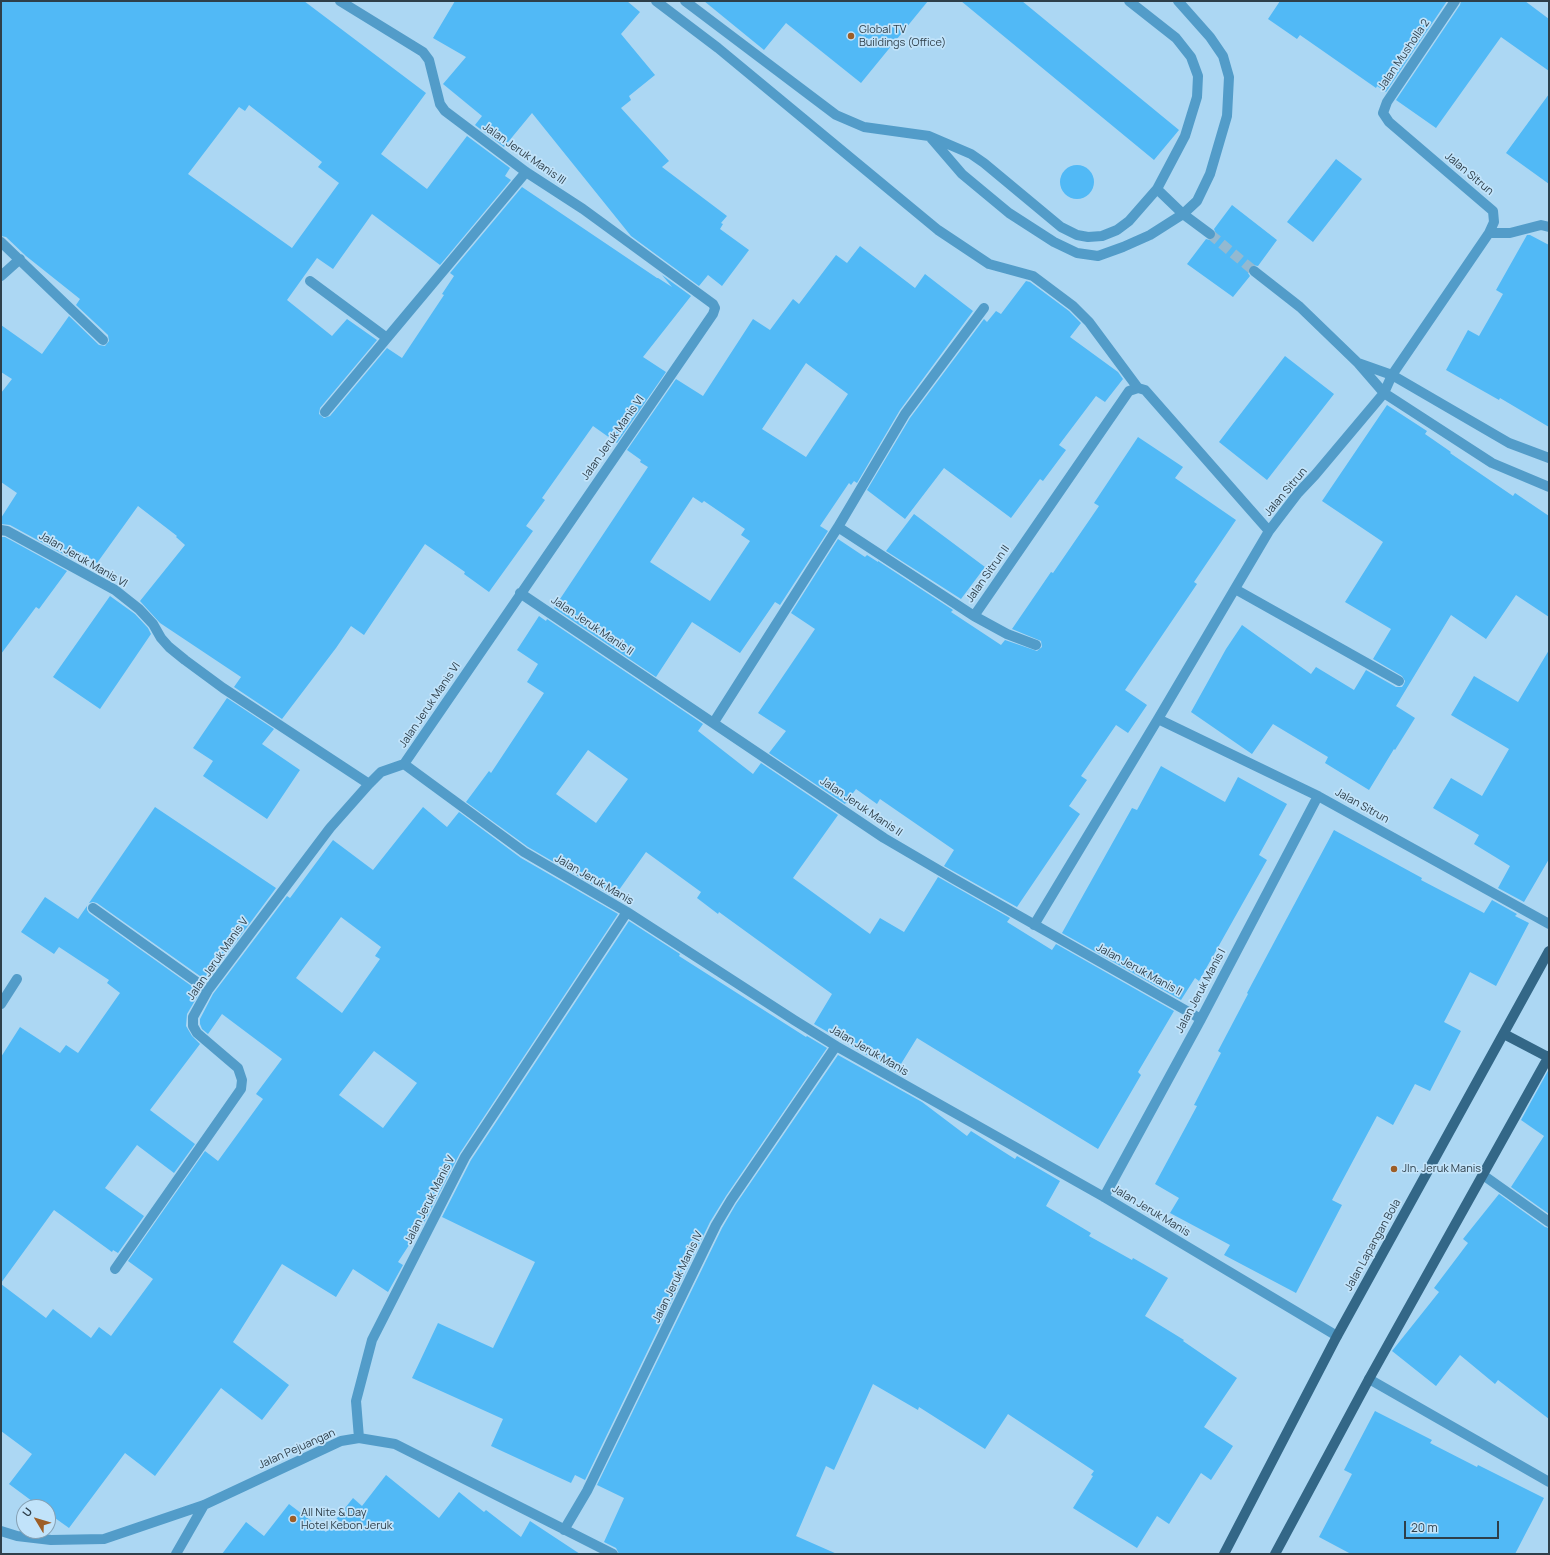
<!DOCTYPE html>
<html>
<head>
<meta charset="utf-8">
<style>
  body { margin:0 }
  #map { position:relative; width:1550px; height:1555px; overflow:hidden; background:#acd7f3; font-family:Manrope,sans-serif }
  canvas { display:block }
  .frame { position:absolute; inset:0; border:2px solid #2e3f4a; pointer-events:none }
  .north { position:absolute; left:16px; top:1499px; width:40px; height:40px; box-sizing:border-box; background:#c1e3fa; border:1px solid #86a1b4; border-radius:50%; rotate:308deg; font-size:11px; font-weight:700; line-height:16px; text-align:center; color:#2e3f4a }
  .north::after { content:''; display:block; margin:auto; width:14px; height:18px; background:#9d5e27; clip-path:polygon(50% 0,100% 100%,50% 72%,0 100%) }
  .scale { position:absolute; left:1404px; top:1521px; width:95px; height:18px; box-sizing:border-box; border:2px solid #2e3f4a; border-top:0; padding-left:5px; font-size:12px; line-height:14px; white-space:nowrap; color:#2e3f4a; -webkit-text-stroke:3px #c1e3fa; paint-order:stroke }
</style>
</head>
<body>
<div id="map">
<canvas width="1550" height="1555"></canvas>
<div class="frame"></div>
<div class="north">U</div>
<div class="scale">20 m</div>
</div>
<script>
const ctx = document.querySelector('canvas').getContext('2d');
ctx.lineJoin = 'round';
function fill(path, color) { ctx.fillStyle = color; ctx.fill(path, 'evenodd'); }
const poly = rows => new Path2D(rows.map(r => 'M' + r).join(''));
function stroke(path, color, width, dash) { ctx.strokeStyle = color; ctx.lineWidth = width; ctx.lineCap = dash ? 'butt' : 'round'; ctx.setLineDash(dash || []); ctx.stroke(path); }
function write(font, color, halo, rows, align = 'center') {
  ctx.font = font + ' Manrope,sans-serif'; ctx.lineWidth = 3.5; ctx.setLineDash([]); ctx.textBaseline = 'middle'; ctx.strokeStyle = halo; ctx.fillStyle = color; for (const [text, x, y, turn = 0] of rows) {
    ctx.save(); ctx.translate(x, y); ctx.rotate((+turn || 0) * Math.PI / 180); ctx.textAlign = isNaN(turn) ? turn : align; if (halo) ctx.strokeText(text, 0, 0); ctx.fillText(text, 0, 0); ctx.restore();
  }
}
fill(poly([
  [1,1,304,1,426,93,381,154,427,189,467,136,510,168,505,176,511,180,440,265,372,214,333,269,317,258,287,300,332,336,347,319,377,340,320,408,319,414,324,418,330,416,387,348,402,358,444,295,442,294,454,276,450,273,522,187,657,278,658,278,672,287,662,275,691,296,643,357,666,372,617,443,593,426,542,498,545,500,526,526,533,531,489,592,464,574,465,572,425,544,364,635,351,626,336,648,282,719,234,687,241,677,160,623,140,601,185,545,176,537,177,536,138,506,97,563,81,552,74,560,10,525,1,524,1,518,17,493,1,482,1,393,12,379,1,372,1,325,42,354,69,316,99,345,105,346,109,341,108,335,76,305,80,299,26,256,6,237,1,236],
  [249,105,322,162,318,167,339,183,292,248,188,174,239,107,245,111],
  [455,1,627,1,640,12,621,34,655,75,629,96,631,100,621,108,669,161,662,167,727,216,721,223,723,224,720,229,749,250,722,286,708,275,699,286,631,236,532,113,504,147,475,125,482,116,443,84,466,57,433,38],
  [704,1,928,1,861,83,786,23,764,50],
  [961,1,1022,1,1179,130,1154,160],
  [1280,1,1447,1,1386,92,1377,86,1376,88,1300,35,1297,39,1268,19],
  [1461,1,1525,1,1549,19,1549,71,1501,37,1436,128,1396,100,1460,5],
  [1549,94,1549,184,1506,153],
  [1336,159,1362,179,1313,242,1287,222],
  '1060 182a17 17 0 1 1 34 0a17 17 0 1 1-34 0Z',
  [1232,205,1277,240,1258,266,1252,265,1249,267,1248,273,1250,276,1233,297,1187,264,1206,239,1210,240,1215,238,1216,234,1214,229],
  [1527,235,1530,235,1549,245,1549,427,1500,398,1499,400,1446,370,1468,330,1479,336,1503,294,1496,290],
  [860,246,915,288,925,274,973,311,900,410,857,483,854,481,851,485,849,483,820,526,828,531,780,605,775,602,740,653,692,622,656,677,554,608,648,467,640,462,641,460,627,450,676,379,703,396,753,319,770,330,793,299,799,304,836,255,847,263],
  [806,363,848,394,806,457,762,429],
  [693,497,702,503,704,501,745,529,741,535,750,541,710,601,650,562],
  [1026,281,1030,282,1069,311,1081,323,1070,337,1118,372,1123,379,1105,402,1096,396,1059,445,1066,450,1043,481,1040,479,1011,518,944,468,905,519,867,490,910,418,984,319,987,322,996,311,1001,314],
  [1285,356,1334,394,1267,480,1219,442],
  [1387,405,1427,431,1425,434,1451,452,1450,453,1513,496,1515,493,1549,516,1549,617,1516,595,1486,639,1451,615,1396,706,1415,718,1395,750,1394,749,1369,790,1325,763,1328,757,1273,724,1252,754,1191,712,1226,649,1242,625,1311,674,1316,667,1354,690,1366,670,1396,687,1402,687,1404,684,1405,681,1402,676,1373,659,1391,629,1345,602,1383,542,1322,501],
  [1138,437,1183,467,1175,478,1236,520,1194,582,1197,584,1125,690,1147,705,1128,733,1116,725,1081,776,1087,780,1069,806,1080,814,1017,907,944,866,954,850,880,799,877,804,856,789,845,804,769,753,786,731,758,713,815,629,791,613,838,539,865,557,867,555,878,562,878,561,953,610,951,612,1001,645,1005,640,1037,651,1042,647,1041,641,1012,629,1051,572,1053,573,1099,506,1094,503],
  [914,514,985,567,961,599,886,551],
  [1,537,5,537,67,571,39,609,36,607,1,654],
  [110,596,135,614,148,628,151,634,100,709,53,677],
  [539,616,546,621,547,619,703,724,698,731,753,774,761,763,838,815,793,878,870,934,880,918,904,932,938,877,1010,918,1007,922,1052,950,1056,944,1174,1011,1138,1072,1141,1075,1098,1149,917,1038,896,1072,814,1024,832,994,719,912,718,914,697,898,701,892,646,852,614,897,528,847,466,802,489,771,491,773,544,693,527,682,538,664,517,650],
  [588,750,628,779,596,823,556,794],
  [1549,650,1549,859,1524,902,1498,888,1510,866,1474,844,1479,835,1433,808,1451,778,1482,796,1509,749,1451,715,1474,676,1518,702],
  [227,698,274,729,262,744,300,770,267,819,203,776,213,761,193,748],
  [1161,766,1225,802,1238,777,1287,804,1259,855,1267,860,1199,981,1195,978,1181,1000,1062,933,1132,808,1137,810],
  [155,807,276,888,207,981,97,903,93,902,89,903],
  [423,807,447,827,459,812,521,858,618,914,460,1153,426,1219,398,1262,403,1265,388,1292,353,1269,336,1297,282,1264,233,1342,289,1385,262,1420,221,1388,155,1476,125,1453,69,1528,48,1513,48,1507,40,1507,9,1484,32,1454,1,1431,1,1284,46,1318,53,1309,91,1338,99,1327,111,1336,153,1279,128,1261,205,1151,218,1161,263,1099,256,1094,282,1059,222,1014,208,1034,202,1029,200,1024,200,1019,213,994,287,896,290,898,333,840,373,870],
  [341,917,381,947,375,956,380,959,342,1013,296,978],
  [374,1051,417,1083,383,1128,339,1095],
  [1334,830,1422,878,1421,880,1484,913,1492,900,1517,914,1515,916,1529,923,1496,986,1470,972,1444,1022,1461,1031,1430,1091,1415,1084,1393,1125,1377,1116,1332,1200,1342,1205,1296,1293,1224,1255,1230,1245,1170,1213,1179,1198,1155,1184,1197,1106,1194,1105,1221,1053,1218,1051,1248,994,1247,993],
  [45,897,78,919,87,906,87,910,89,913,200,992,187,1014,186,1026,192,1036,200,1044,150,1110,195,1144,174,1173,137,1145,105,1188,144,1216,118,1253,113,1250,112,1252,54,1210,1,1283,1,1057,20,1027,60,1053,66,1045,78,1053,120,993,107,983,109,980,59,947,54,954,21,932],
  [629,921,680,954,679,956,806,1037,807,1036,827,1048,726,1196,710,1222,585,1480,575,1475,571,1483,491,1446,503,1419,412,1378,438,1323,493,1348,535,1262,442,1217,471,1160],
  [838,1055,922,1102,967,1136,971,1131,1015,1159,1017,1156,1060,1181,1046,1206,1091,1233,1089,1236,1132,1260,1133,1258,1168,1278,1145,1316,1184,1340,1183,1341,1237,1378,1204,1427,1233,1446,1211,1480,1201,1473,1169,1524,1157,1516,1137,1548,1073,1508,1093,1476,1091,1475,1094,1471,1008,1414,985,1449,919,1407,918,1410,873,1384,834,1470,826,1466,796,1536,837,1554,619,1554,616,1548,604,1542,624,1498,597,1485,722,1228,736,1204],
  [1549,1069,1549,1214,1511,1187,1544,1136,1521,1120],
  [1499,1194,1545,1227,1549,1228,1549,1419,1498,1380,1495,1384,1460,1355,1436,1386,1392,1351,1439,1292,1434,1288,1468,1243,1463,1239],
  [1375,1411,1432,1440,1430,1443,1477,1467,1478,1465,1544,1498,1515,1554,1351,1554,1319,1537,1352,1474,1344,1470],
  [386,1475,439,1518,459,1492,484,1512,486,1510,521,1537,530,1521,580,1554,222,1554,246,1522,264,1536,289,1504,326,1532,353,1498,362,1506]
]), '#51b9f6');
stroke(poly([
  [1210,234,1254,271]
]), '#93b9d1', 10, [10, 5]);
stroke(poly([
  [656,1,718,48,938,230,989,264,1033,276,1073,306,1089,322,1138,388],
  [685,1,836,115,864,127,929,136,971,154,984,163,1061,227,1077,235,1088,237,1102,236,1117,230,1129,221,1157,189,1185,136,1197,97,1198,76,1191,57,1176,38,1129,1],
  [931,138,962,174,1009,213,1054,242,1077,253,1098,256,1123,247,1150,235,1183,214,1197,201,1210,174,1227,116,1229,77,1223,56,1210,37,1178,1],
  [1157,189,1183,214,1210,234],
  [1489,233,1510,233,1541,225,1549,227],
  [1,242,103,340],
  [1254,271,1300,307,1358,363,1384,393,1492,463,1549,487],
  [1,276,20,259],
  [310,281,387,338],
  [1358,363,1392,375,1509,443,1549,458],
  [325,412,526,172],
  [838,527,905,414,984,308],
  [1,530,7,531,115,590,139,609,153,624,161,638,169,647,185,660,223,688,369,784,381,772,404,764,713,314,715,308,713,304,583,209,526,172,445,111,440,104,429,60,423,52,340,1],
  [1235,589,1399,681],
  [520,593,884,838,954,879,1201,1019],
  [974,616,1007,634,1036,645],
  [1158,719,1318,796,1549,924],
  [714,722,838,527,974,616,1129,391,1138,388,1145,390,1269,531],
  [404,764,524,852,627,912,794,1020,836,1046,1104,1197,1337,1336],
  [93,908,208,990],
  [1034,925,1158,719,1269,531,1298,493,1315,475,1384,393,1392,375,1489,233,1494,222,1493,211,1389,122,1383,113,1387,102,1455,1],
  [1,1004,17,979],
  [1483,1175,1549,1222],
  [1104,1197,1201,1019,1318,796],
  [115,1269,241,1089,242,1080,238,1068,197,1033,193,1026,193,1017,208,990,253,930,330,828,369,784],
  [1369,1379,1549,1482],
  [359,1438,356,1401,372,1340,465,1157,627,912],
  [564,1530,587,1491,716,1225,731,1200,836,1046],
  [1,1531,17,1536,51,1540,104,1539,204,1505,341,1441,359,1438,395,1444,613,1554],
  [176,1554,204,1505]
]), '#529cc9', 10);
stroke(poly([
  [1504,1034,1548,1057],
  [1224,1554,1337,1336,1549,951],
  [1275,1554,1369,1379,1549,1056]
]), '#336787', 10);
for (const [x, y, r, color] of [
  [851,36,4,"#9d5e27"],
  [1394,1169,4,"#9d5e27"],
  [293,1519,4,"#9d5e27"]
]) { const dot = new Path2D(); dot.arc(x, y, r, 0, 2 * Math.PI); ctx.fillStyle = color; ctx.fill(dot); stroke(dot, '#c1e3fa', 1.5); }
write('11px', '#2e3f4a', '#c1e3fa', [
  ["Global TV",859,30],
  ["Buildings (Office)",859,43],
  ["Jln. Jeruk Manis",1402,1169],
  ["All Nite & Day",301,1513],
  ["Hotel Kebon Jeruk",301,1526]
], 'left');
write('11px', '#2e3f4a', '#c1e3fa', [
  ["Jalan Musholla 2",1404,55,-56],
  ["Jalan Jeruk Manis III",524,154,35],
  ["Jalan Sitrun",1469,174,40],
  ["Jalan Jeruk Manis VI",613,438,-55],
  ["Jalan Sitrun",1286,492,-50],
  ["Jalan Jeruk Manis VI",83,560,30],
  ["Jalan Sitrun II",988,574,-55],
  ["Jalan Jeruk Manis II",592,626,34],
  ["Jalan Jeruk Manis VI",430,705,-56],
  ["Jalan Sitrun",1362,806,29],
  ["Jalan Jeruk Manis II",861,807,34],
  ["Jalan Jeruk Manis",594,880,30],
  ["Jalan Jeruk Manis V",218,959,-55],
  ["Jalan Jeruk Manis II",1139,970,29],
  ["Jalan Jeruk Manis I",1201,991,-62],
  ["Jalan Jeruk Manis",869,1051,30],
  ["Jalan Jeruk Manis V",430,1200,-63],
  ["Jalan Jeruk Manis",1151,1211,31],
  ["Jalan Lapangan Bola",1373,1245,-61],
  ["Jalan Jeruk Manis IV",678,1277,-64],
  ["Jalan Pejuangan",297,1449,-24]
]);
</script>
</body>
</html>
